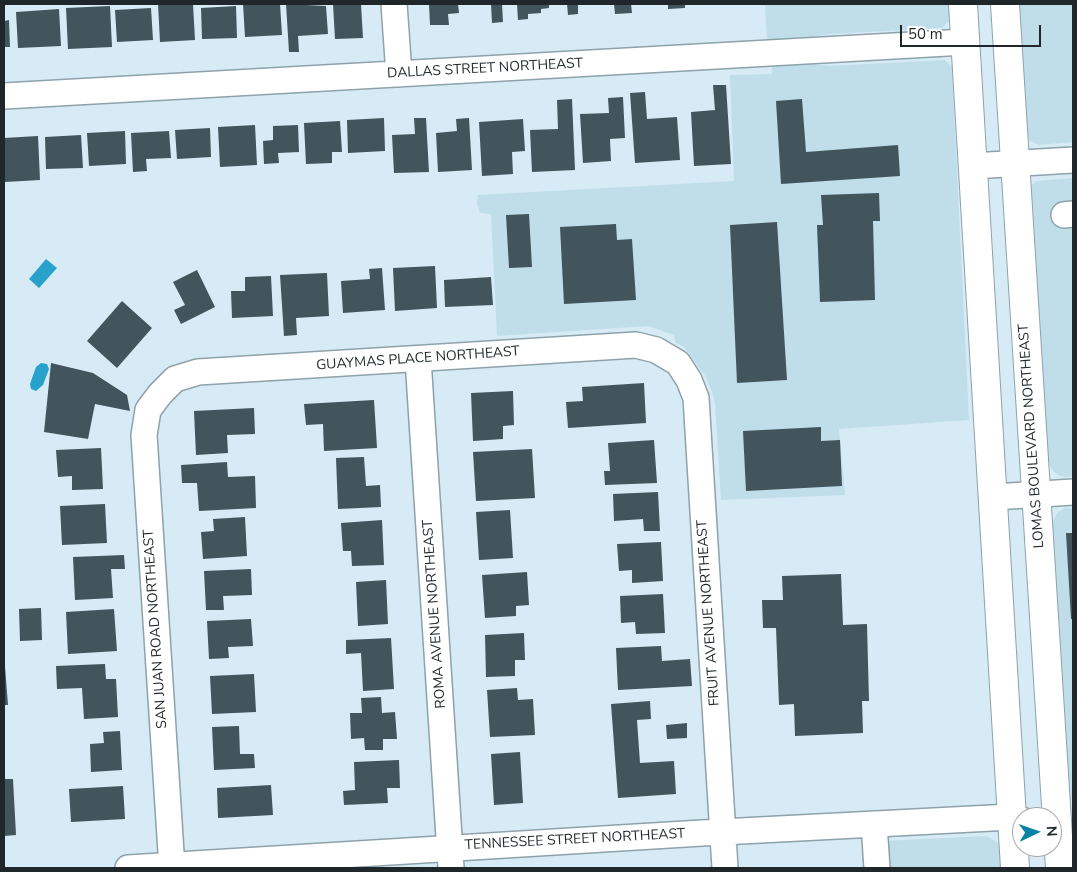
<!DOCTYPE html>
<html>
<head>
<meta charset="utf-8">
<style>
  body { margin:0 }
  #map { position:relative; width:1077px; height:872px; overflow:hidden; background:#d6ebf5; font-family:"Nunito Sans",sans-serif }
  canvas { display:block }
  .frame { position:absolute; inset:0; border:5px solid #1f272b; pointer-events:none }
  .north { position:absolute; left:1012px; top:807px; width:50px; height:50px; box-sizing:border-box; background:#fff; border:1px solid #a5a9aa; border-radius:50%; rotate:87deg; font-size:14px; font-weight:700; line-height:20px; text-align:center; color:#1f272b }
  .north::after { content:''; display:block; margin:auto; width:18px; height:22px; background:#0783a8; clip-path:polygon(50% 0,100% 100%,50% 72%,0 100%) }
  .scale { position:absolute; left:900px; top:25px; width:141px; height:22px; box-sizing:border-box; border:2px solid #1f272b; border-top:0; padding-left:6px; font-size:15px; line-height:18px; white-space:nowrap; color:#1f272b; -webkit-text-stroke:4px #fff; paint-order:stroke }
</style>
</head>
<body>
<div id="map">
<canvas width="1077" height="872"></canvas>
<div class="frame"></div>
<div class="north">N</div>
<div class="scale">50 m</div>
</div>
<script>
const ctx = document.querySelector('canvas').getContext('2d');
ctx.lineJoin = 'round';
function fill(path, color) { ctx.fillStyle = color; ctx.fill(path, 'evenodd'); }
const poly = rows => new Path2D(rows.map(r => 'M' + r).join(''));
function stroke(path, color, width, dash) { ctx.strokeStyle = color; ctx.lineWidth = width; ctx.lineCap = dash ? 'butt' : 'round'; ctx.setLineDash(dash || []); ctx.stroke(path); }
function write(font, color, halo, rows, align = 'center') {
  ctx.font = font + ' "Nunito Sans",sans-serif'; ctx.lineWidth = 5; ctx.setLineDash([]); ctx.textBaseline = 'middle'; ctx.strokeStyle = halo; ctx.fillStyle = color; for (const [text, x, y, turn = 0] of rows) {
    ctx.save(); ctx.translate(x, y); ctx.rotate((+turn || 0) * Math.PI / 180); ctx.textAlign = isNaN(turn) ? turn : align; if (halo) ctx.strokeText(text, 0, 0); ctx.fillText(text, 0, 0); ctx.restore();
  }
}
fill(poly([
  [765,4,950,4,951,19,942,28,829,34,802,39,767,41],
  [1020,4,1073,4,1073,142,1039,145,1030,141,1026,135],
  [945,60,952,67,969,420,839,429,845,495,721,500,715,403,712,392,706,377,684,347,675,342,674,335,648,326,497,336,491,214,480,213,477,204,478,195,734,181,730,75,772,74,772,66,803,63,829,66],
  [1073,178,1073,476,1065,477,1060,476,1053,471,1047,460,1030,198,1031,186,1036,181],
  [1065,508,1073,508,1073,803,1068,791,1050,528,1057,513],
  [986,836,997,842,1002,852,1003,868,865,868,863,842]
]), '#c0ddea');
fill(poly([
  [46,259,57,268,39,288,29,279],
  [41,363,47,364,49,369,43,385,36,391,31,389,30,384,36,367]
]), '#28a2cc');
fill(poly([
  [158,4,193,4,195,40,160,42],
  [243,4,280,4,282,35,245,37],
  [286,4,326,6,328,34,298,36,299,52,289,52],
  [333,4,361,4,363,38,335,39],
  [429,4,458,4,459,13,448,14,449,25,430,25],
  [491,4,502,4,503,22,492,23],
  [517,4,549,4,549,8,541,9,541,13,528,14,528,19,518,20],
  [567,4,578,4,578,14,568,15],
  [614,4,631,4,632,13,615,14],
  [668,4,685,4,685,8,668,9],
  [110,6,112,47,68,49,66,8],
  [236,6,237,38,202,39,201,8],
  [151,8,153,40,117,42,115,10],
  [59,9,61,46,18,48,16,12],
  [9,20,10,47,4,47,4,21],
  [713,85,726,85,731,164,694,166,691,112,715,110],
  [645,92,647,119,677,117,680,160,635,163,630,93],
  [623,97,625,138,610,139,611,161,583,163,580,114,609,113,608,98],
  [572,99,575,170,532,172,530,130,558,129,557,100],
  [802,99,806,152,898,145,900,176,781,184,776,101],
  [384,118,385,151,348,153,347,120],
  [414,118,426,118,429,172,394,173,392,135,415,134],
  [469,118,472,170,438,172,436,133,457,131,456,119],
  [523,119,525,151,512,152,513,174,482,176,479,122],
  [340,121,342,152,332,152,332,163,306,164,304,123],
  [255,125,257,165,220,167,218,127],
  [298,125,299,152,278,153,279,163,264,164,263,141,273,140,273,126],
  [210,128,211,157,177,159,175,130],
  [125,131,126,164,89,166,87,133],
  [169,131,171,158,146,159,147,171,133,172,131,133],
  [81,135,83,168,46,169,45,137],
  [38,136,40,180,5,182,4,138],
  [879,193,880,221,873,221,875,300,820,302,817,225,823,225,821,195],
  [529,214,532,267,509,268,506,215],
  [777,222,787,380,737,383,730,225],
  [616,224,617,240,632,239,636,300,564,304,560,227],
  [435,266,437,308,395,311,393,268],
  [382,268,385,310,343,313,341,281,370,279,369,269],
  [197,270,215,307,181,324,174,310,185,305,173,282],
  [327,273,329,316,296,318,297,335,284,336,280,275],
  [271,276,273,316,232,318,231,291,245,291,245,277],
  [491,277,493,305,445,307,444,280],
  [122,301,152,328,117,368,87,341],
  [51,363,93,373,127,395,130,411,95,404,88,439,44,432],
  [644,383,646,423,568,428,566,402,583,401,582,387],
  [513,391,514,425,503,426,503,439,473,441,471,393],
  [374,400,377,448,324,451,323,424,306,425,304,404],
  [254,408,255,434,227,435,228,453,196,455,194,411],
  [821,427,821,441,840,440,842,486,746,491,743,431],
  [654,440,657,483,605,485,604,471,610,471,608,443],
  [101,448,103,489,72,490,72,476,58,477,56,450],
  [532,449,535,498,476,501,473,452],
  [364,457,366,486,380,485,381,507,338,509,336,458],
  [227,462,228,477,255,476,256,508,199,511,197,483,182,483,181,465],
  [658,492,660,531,644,531,643,519,614,521,613,494],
  [105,504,107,543,62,545,60,506],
  [510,510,513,558,479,560,476,512],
  [245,517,247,556,203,559,201,532,214,531,213,519],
  [382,520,384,565,352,566,351,551,343,551,341,523],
  [1066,533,1073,533,1073,619,1071,619],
  [661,542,663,581,632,583,632,570,619,571,617,544],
  [124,555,125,569,111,569,113,598,75,600,73,557],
  [251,569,252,595,223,596,224,610,206,610,204,571],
  [527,572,529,605,516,606,516,616,485,618,482,575],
  [841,574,843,625,867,624,869,701,862,701,863,733,795,736,794,704,779,705,776,628,763,628,762,600,783,600,782,576],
  [386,580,388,624,358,626,356,582],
  [663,594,665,633,636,634,635,622,621,623,620,596],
  [41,608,42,640,20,641,19,609],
  [114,609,117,651,68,654,66,612],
  [251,619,253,646,228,647,229,658,209,659,207,621],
  [524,633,525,660,515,660,515,676,486,677,485,635],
  [391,638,394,689,363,691,361,653,346,654,346,640],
  [661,646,662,661,690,659,692,686,618,690,616,648],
  [4,654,8,705,4,705],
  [105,664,106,679,116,679,118,717,84,719,82,688,57,689,56,666],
  [254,674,256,712,212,714,210,676],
  [517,688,518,700,533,699,535,735,490,737,487,690],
  [381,697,382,713,395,712,397,739,383,739,383,750,365,750,364,738,351,739,350,713,362,713,361,698],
  [650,701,651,719,637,720,640,763,674,761,676,794,618,798,611,704],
  [687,723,687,738,667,739,666,725],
  [239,726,240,754,254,754,255,768,214,770,212,727],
  [120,731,122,770,91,772,90,744,104,743,103,732],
  [520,752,523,803,494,805,491,754],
  [399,760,400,788,387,788,388,803,344,805,343,791,355,790,354,762],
  [4,779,13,779,16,835,4,836],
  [271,785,273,815,218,818,217,788],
  [123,786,125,819,71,822,69,789]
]), '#42545c');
const minor = poly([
  [394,4,399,74],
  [4,96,965,42],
  [972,166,1073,160],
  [1064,215,1073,214],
  [418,359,451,868],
  [994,497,1073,492],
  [874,824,877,868],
  [128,868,702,833,1011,817,1022,820],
  [172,868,144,435,148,410,160,394,175,379,198,372,636,345,656,350,678,363,689,380,696,398,725,868]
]);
const major = poly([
  [963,4,1015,868],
  [1005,4,1060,868]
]);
stroke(minor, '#8ea2ab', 28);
stroke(major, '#8ea2ab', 30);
stroke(minor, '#fff', 25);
stroke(major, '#fff', 28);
write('14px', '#1f272b', '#fff', [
  ["DALLAS STREET NORTHEAST",485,69,-3],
  ["GUAYMAS PLACE NORTHEAST",418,359,-4],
  ["LOMAS BOULEVARD NORTHEAST",1032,436,-94],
  ["FRUIT AVENUE NORTHEAST",709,613,-94],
  ["ROMA AVENUE NORTHEAST",435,614,-94],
  ["SAN JUAN ROAD NORTHEAST",156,629,-94],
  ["TENNESSEE STREET NORTHEAST",575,840,-3]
]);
</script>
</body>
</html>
